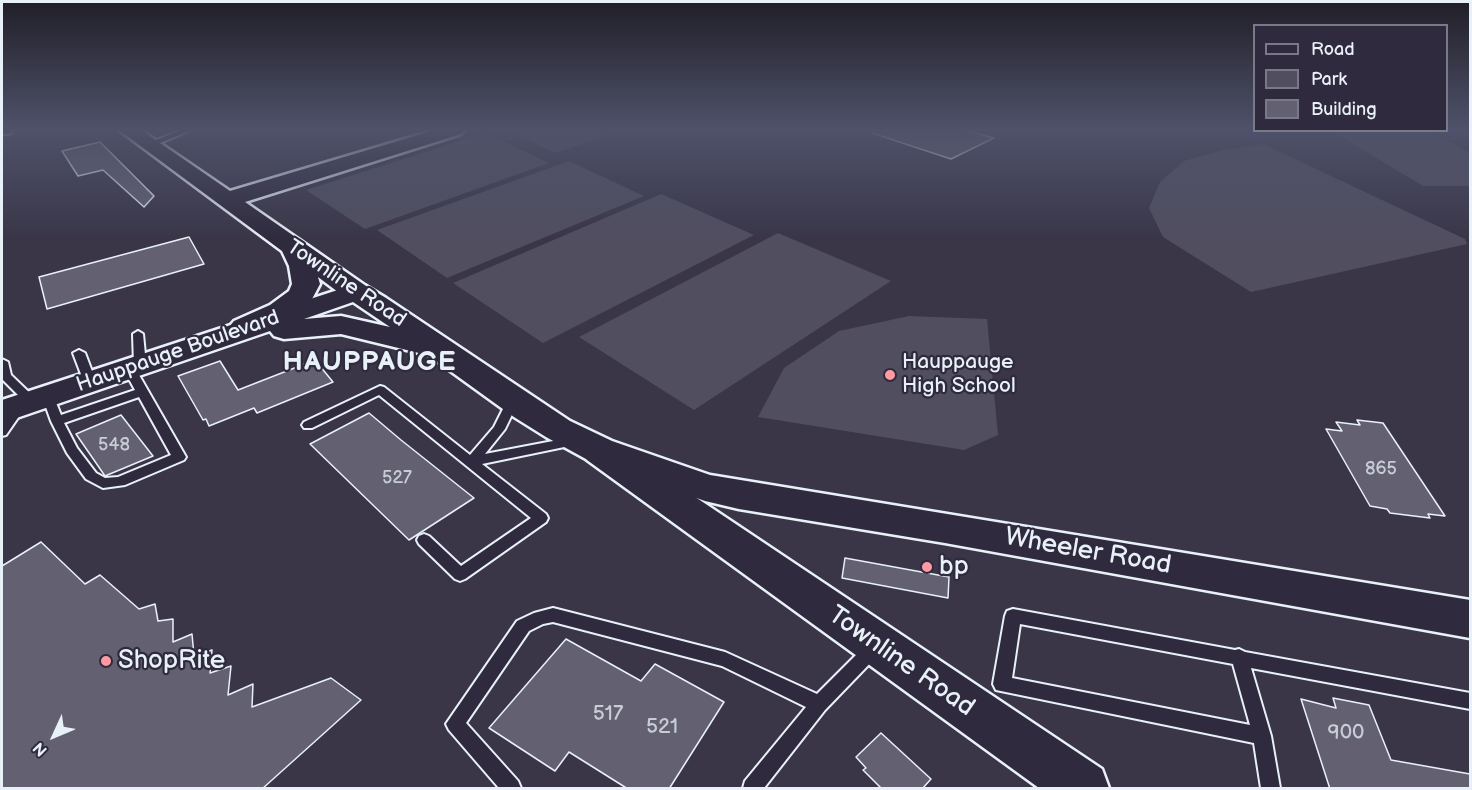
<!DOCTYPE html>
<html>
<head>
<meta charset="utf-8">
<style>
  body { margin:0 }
  #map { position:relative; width:1472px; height:790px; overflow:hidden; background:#3a3648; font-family:"Balsamiq Sans",sans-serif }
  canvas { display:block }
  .frame { position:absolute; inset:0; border:3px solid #e8f1f8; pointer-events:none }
  .legend { position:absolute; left:1253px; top:24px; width:195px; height:108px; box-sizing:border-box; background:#2f2a3d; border:2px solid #797a88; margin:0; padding:8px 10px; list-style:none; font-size:18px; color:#e8f1f8 }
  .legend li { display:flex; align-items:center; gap:12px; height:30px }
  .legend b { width:30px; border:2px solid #797a88 }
  .north { position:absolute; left:24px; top:706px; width:60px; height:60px; -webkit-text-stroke:4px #2f2a3d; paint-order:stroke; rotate:226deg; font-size:16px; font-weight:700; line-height:24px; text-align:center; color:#e8f1f8 }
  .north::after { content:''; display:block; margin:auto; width:21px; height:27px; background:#e8f1f8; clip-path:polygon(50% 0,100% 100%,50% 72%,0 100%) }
</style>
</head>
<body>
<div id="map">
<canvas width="1472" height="790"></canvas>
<div class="frame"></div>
<ul class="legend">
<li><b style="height:8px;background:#2f2a3d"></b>Road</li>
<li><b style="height:16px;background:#504e5f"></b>Park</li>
<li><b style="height:16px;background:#636171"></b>Building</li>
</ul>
<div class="north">N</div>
</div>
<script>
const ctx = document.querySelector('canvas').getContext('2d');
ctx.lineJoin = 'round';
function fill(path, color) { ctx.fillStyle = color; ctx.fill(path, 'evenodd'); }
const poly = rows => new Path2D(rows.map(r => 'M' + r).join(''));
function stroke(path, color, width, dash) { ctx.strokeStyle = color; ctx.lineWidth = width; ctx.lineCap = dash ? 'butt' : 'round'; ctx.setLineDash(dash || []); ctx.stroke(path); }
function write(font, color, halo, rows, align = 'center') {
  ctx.font = font + ' "Balsamiq Sans",sans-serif'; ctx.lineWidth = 4.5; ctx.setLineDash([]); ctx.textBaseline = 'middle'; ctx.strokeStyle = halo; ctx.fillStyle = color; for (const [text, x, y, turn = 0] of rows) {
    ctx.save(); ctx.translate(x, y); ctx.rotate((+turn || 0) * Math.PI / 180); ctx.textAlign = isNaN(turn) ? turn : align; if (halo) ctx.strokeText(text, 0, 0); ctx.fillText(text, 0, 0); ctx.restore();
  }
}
fill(poly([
  [508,130,606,130,614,133,555,153],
  [1332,131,1429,131,1470,153,1470,186,1423,186],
  [485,133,549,163,365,229,306,190],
  [1263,144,1465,239,1467,244,1251,292,1163,237,1149,208,1160,182,1184,161,1220,151],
  [569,161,644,196,447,278,377,230],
  [661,194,754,235,543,343,453,283],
  [778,233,891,281,694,410,579,337],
  [909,316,987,319,998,435,964,450,758,417,784,368,839,331]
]), '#504e5f');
const building = poly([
  [873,130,966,130,994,138,951,159,872,133,873,130],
  [100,142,154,196,144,207,103,170,78,176,62,151,100,142],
  [189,237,204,264,47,309,39,277,189,237],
  [315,360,333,382,257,413,254,408,209,426,206,419,203,420,178,376,220,361,238,390,315,360],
  [369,413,401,440,474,498,409,540,310,444,369,413],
  [121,415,153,456,105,476,76,434,121,415],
  [1357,420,1383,423,1445,516,1428,514,1430,518,1390,513,1387,509,1370,506,1326,429,1342,431,1336,422,1360,425,1357,420],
  [41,542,85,584,100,575,139,609,155,604,158,621,173,619,173,642,192,634,194,656,212,650,210,673,231,666,228,695,253,684,252,707,331,678,361,700,262,789,2,789,2,566,41,542],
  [845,558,949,577,948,598,842,578,845,558],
  [566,639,641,681,655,664,724,702,669,789,628,789,569,752,555,771,489,728,566,639],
  [1333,698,1369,705,1391,760,1470,774,1470,789,1330,789,1301,699,1336,708,1333,698],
  [881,733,931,779,922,789,882,789,863,770,866,768,856,757,881,733]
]);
fill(building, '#636171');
stroke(building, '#e8f1f8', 1.5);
const lane = poly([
  [182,130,191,130,153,146,146,144,182,130],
  [138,331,143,334,146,365,140,368,134,365,133,334,138,331],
  [79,350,85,353,96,382,94,385,86,385,84,382,73,353,79,350],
  [2,359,8,362,11,375,36,399,38,402,36,405,28,405,2,379,2,359],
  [129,365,135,368,186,457,184,460,125,485,103,488,86,479,67,453,51,421,42,396,48,392,52,393,61,415,135,390,123,368,129,365],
  [139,397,171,455,118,477,105,478,96,473,77,448,64,423,139,397],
  [380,386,384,387,470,455,494,427,509,397,513,396,519,400,505,429,485,454,574,437,579,438,580,441,574,445,482,464,546,514,548,518,546,522,465,579,460,581,455,579,419,544,417,540,419,536,424,534,429,536,461,566,531,518,379,395,312,428,304,428,302,425,304,422,380,386],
  [18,405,24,409,6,435,2,436,2,423,14,406,18,405],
  [553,608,725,652,817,694,867,644,873,642,879,644,881,649,879,654,825,710,764,788,743,788,745,781,806,707,722,666,553,622,543,624,529,631,466,723,518,781,521,788,499,788,449,730,446,724,517,621,534,613,553,608],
  [1013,609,1235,650,1239,649,1245,652,1470,693,1470,709,1251,668,1271,736,1280,788,1261,788,1254,743,996,690,993,684,1005,616,1007,611,1013,609],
  [1020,624,1233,664,1250,725,1012,678,1020,624]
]);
const street = poly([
  [2,130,13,130,11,133,2,134,2,130]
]);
const secondary = poly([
  [119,130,141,130,230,191,435,130,464,130,461,134,245,202,366,286,370,292,366,298,356,300,346,298,318,277,320,284,311,301,290,317,244,336,234,333,229,327,234,321,270,305,289,291,292,284,289,266,282,251,119,130],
  [600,439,613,442,1102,769,1109,788,1039,788,587,460,582,451,587,442,600,439]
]);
const primary = poly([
  [356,284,366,286,386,298,570,421,612,441,710,475,1470,600,1470,638,945,543,739,509,705,501,586,459,546,437,514,417,424,352,419,353,341,334,284,339,274,336,270,331,2,423,2,400,356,284],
  [353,302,390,327,341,316,304,319,353,302]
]);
stroke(lane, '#e8f1f8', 4);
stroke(street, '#e8f1f8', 5);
stroke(secondary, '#e8f1f8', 5);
stroke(primary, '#e8f1f8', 5);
fill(lane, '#2f2a3d');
fill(street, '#2f2a3d');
fill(secondary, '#2f2a3d');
fill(primary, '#2f2a3d');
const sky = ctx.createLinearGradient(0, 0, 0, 240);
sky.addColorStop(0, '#201e28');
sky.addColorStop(0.54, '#4f526a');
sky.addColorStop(1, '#4f526a00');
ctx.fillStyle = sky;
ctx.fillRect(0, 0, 1472, 240);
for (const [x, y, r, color] of [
  [890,375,6,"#ff9aa2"],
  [927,567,6,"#ff9aa2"],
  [106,661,6,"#ff9aa2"]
]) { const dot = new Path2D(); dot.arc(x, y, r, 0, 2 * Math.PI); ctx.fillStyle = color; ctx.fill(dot); stroke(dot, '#2f2a3d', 2); }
write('18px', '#c7cdd6', null, [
  ["548",114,445],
  ["865",1381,469],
  ["527",397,478]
]);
write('21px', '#e8f1f8', '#2f2a3d', [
  ["Townline Road",346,284,34],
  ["Hauppauge Boulevard",178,352,-19]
]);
write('21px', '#e8f1f8', '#2f2a3d', [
  ["Hauppauge",902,363],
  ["High School",902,387]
], 'left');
write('21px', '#c7cdd6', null, [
  ["517",608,715],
  ["521",662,728],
  ["900",1346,734]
]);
write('26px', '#e8f1f8', '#2f2a3d', [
  ["Wheeler Road",1088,552,10],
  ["Townline Road",901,662,35]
]);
write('26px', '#e8f1f8', '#2f2a3d', [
  ["bp",939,567],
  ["ShopRite",118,661]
], 'left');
ctx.letterSpacing = '1.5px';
write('bold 27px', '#e8f1f8', '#2f2a3d', [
  ["HAUPPAUGE",370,363]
]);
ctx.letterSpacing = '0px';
</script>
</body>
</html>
